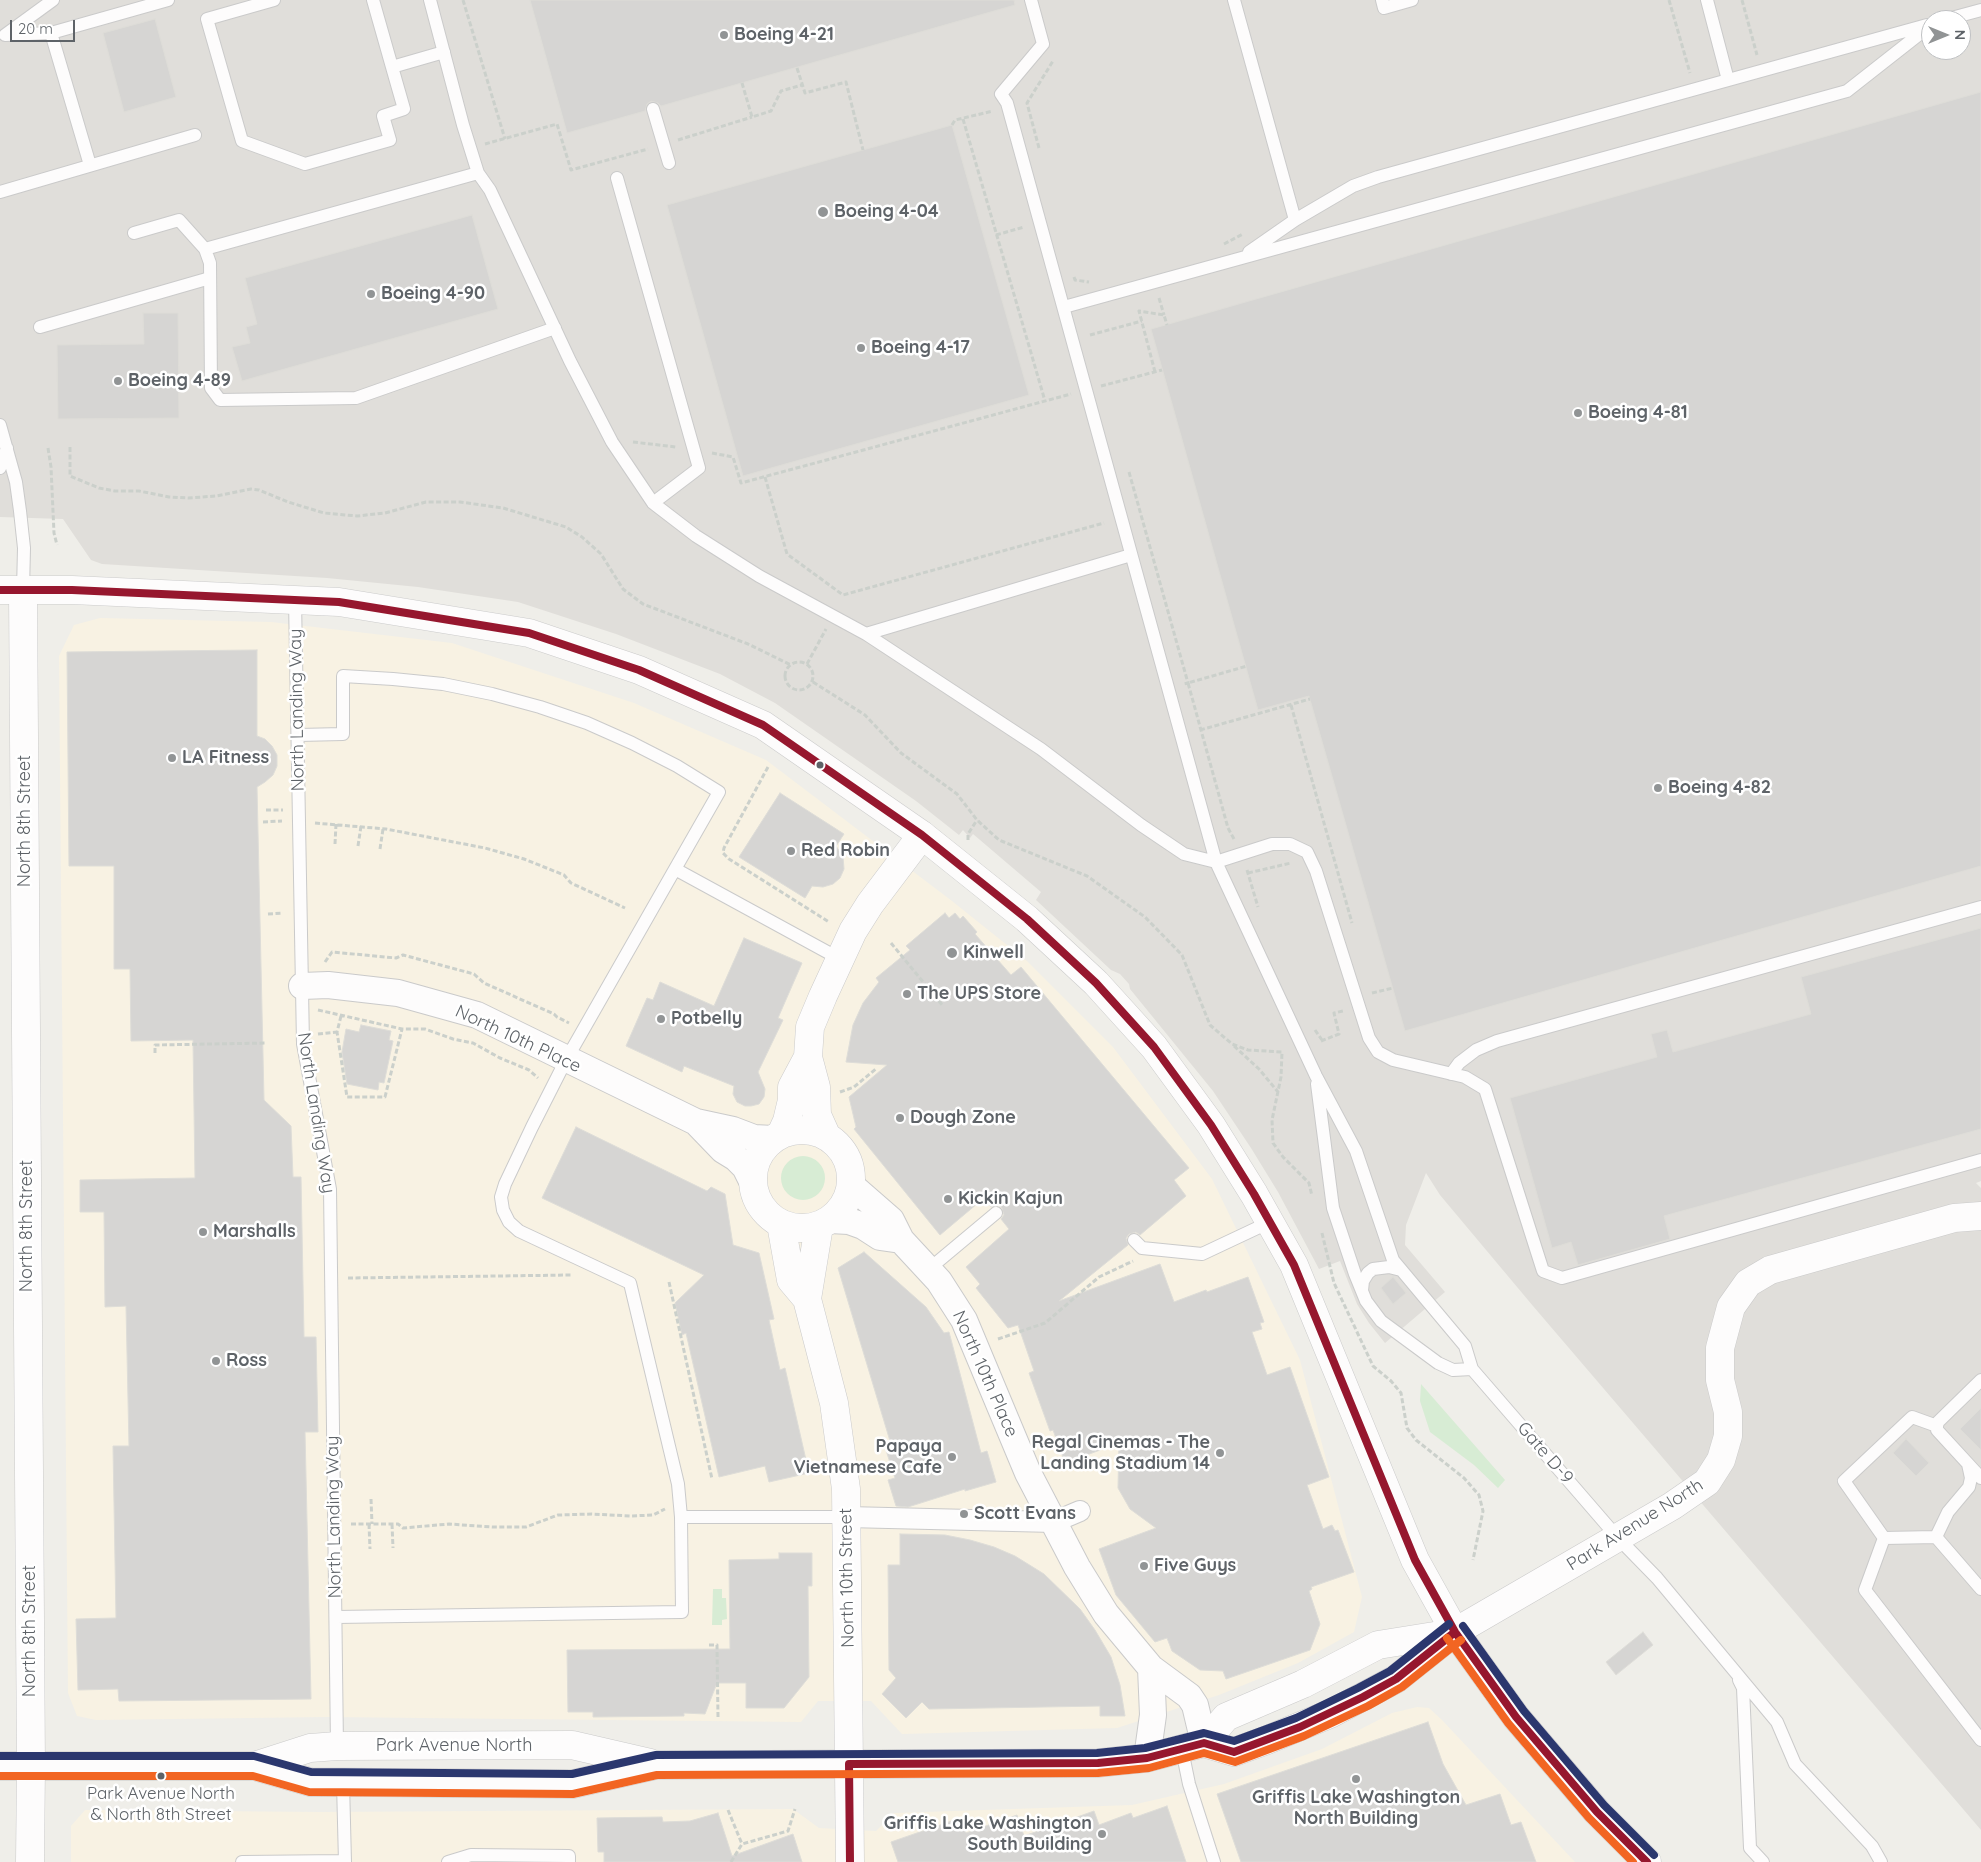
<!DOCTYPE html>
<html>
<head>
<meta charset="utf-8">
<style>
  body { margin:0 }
  #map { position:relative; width:1981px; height:1862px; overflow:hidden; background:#efeee9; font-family:Quicksand,sans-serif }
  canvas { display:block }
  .north { position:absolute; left:1921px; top:10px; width:50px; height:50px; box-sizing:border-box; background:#fff; border:1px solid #bfc1c3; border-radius:50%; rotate:90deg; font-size:14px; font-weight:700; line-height:20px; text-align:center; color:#5e6368 }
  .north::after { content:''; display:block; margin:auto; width:18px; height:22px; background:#919495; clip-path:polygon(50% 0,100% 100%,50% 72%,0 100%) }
  .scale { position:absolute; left:10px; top:20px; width:65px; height:22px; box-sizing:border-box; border:2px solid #5e6368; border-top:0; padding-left:6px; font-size:15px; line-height:18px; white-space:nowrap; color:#5e6368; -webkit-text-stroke:4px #fff; paint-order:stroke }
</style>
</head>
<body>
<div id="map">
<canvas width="1981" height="1862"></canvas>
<div class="north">N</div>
<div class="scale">20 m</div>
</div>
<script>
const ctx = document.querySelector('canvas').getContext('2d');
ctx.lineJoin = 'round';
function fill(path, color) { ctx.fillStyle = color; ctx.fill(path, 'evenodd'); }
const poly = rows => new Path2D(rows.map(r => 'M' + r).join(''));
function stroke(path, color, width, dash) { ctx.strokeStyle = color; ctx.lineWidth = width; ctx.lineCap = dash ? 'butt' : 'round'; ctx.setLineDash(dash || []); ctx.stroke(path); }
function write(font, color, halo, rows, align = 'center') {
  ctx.font = font + ' Quicksand,sans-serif'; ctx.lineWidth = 5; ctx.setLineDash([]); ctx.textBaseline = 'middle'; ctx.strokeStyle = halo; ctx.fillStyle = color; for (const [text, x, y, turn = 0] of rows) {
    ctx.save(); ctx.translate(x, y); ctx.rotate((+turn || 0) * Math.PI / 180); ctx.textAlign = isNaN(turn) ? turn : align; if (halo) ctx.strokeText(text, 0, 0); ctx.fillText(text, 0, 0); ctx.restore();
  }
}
fill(poly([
  [100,618,271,622,452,643,634,703,766,760,952,901,1027,961,1113,1047,1212,1179,1300,1360,1362,1597,1354,1632,1298,1663,1219,1695,1117,1728,902,1734,871,1701,818,1701,801,1722,327,1717,96,1720,77,1716,68,1693,59,656,74,625],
  [1417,1707,1429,1708,1442,1720,1575,1862,71,1862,71,1826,85,1810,321,1812,793,1809,819,1828,876,1831,894,1813,1132,1805,1224,1784,1322,1749,1392,1713]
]), '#f8f2e3');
fill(poly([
  [0,0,1981,0,1981,1181,1976,1183,1981,1188,1981,1830,1533,1306,1440,1195,1426,1173,1406,1225,1405,1245,1445,1292,1385,1343,1369,1323,1357,1304,1340,1261,1319,1269,1278,1192,1251,1148,1213,1091,1130,989,1129,984,1120,974,1111,970,1036,900,1041,892,973,834,970,838,963,830,959,835,916,801,775,703,720,674,616,634,518,602,418,587,327,578,102,564,91,560,63,519,0,517],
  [1931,20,1961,20,1961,50,1931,50]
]), '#e0deda');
fill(poly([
  '781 1178a22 22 0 1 1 44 0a22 22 0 1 1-44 0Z',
  [1421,1384,1505,1480,1498,1488,1474,1465,1430,1432,1420,1401],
  [713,1589,722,1589,722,1598,726,1598,727,1619,722,1620,722,1625,712,1625]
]), '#d7ecd4');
const building = poly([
  [530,0,1014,0,1015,5,661,106,658,103,651,101,647,104,645,111,567,133,530,0],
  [155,19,176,97,124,112,103,33,155,19],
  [1981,92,1981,866,1405,1031,1309,696,1258,710,1151,329,1981,92],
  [952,125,1029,395,743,476,667,205,952,125],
  [472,215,498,309,242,381,232,347,250,343,246,327,257,324,245,278,472,215],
  [143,313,178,313,179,418,58,419,57,345,144,344,143,313],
  [257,650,257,736,265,739,272,746,277,755,277,766,273,775,265,782,257,787,264,1100,291,1126,293,1177,301,1177,304,1337,316,1337,318,1432,305,1432,311,1699,119,1701,118,1689,78,1690,76,1619,116,1618,113,1446,129,1446,126,1306,105,1307,104,1212,80,1212,80,1180,195,1178,193,1040,131,1041,130,969,114,969,114,866,69,866,67,652,257,650],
  [780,793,844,834,836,846,843,857,844,869,840,878,833,884,823,887,812,886,805,898,739,857,780,793],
  [945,913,949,918,955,913,960,919,963,916,977,932,975,934,1011,975,1021,967,1189,1168,1174,1180,1186,1196,1140,1235,1136,1232,1129,1234,1126,1238,1128,1245,1059,1301,1160,1264,1174,1302,1206,1290,1207,1292,1248,1277,1264,1322,1260,1323,1262,1329,1252,1332,1267,1375,1290,1367,1329,1477,1307,1485,1323,1529,1332,1525,1335,1531,1338,1530,1354,1572,1311,1587,1312,1589,1309,1591,1320,1624,1310,1650,1226,1679,1223,1671,1200,1670,1172,1651,1167,1638,1155,1642,1116,1595,1099,1549,1156,1528,1130,1509,1118,1488,1119,1443,1065,1463,1053,1430,1050,1431,1029,1373,1034,1371,1018,1325,1008,1328,976,1288,980,1284,966,1267,1009,1229,1001,1219,1004,1215,1002,1208,998,1205,991,1207,984,1198,940,1235,854,1129,856,1127,849,1097,887,1065,846,1062,853,1025,863,1003,879,982,876,978,910,950,906,946,945,913],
  [1981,928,1981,1129,1664,1216,1670,1239,1578,1265,1571,1242,1552,1248,1510,1098,1657,1057,1651,1034,1667,1030,1673,1052,1811,1014,1801,977,1981,928],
  [744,938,802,963,778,1018,783,1020,758,1072,765,1089,764,1097,759,1104,751,1106,745,1106,737,1102,733,1094,734,1086,684,1066,682,1072,626,1046,647,998,653,1000,660,982,714,1006,744,938],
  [361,1025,391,1031,389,1040,393,1041,384,1083,379,1082,378,1090,347,1084,342,1052,346,1029,359,1032,361,1025],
  [576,1127,707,1191,711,1187,725,1194,733,1245,759,1253,774,1319,769,1320,776,1352,780,1370,785,1368,809,1473,769,1482,765,1466,719,1477,686,1333,682,1335,675,1303,704,1275,542,1198,576,1127],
  [864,1252,926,1307,944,1333,949,1332,981,1453,987,1451,996,1482,965,1491,965,1489,908,1507,896,1506,888,1480,895,1478,884,1444,890,1441,838,1268,864,1252],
  [1393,1277,1406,1293,1393,1304,1381,1288,1393,1277],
  [1981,1408,1981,1450,1960,1429,1981,1408],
  [1906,1439,1929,1463,1916,1476,1893,1453,1906,1439],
  [900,1534,945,1535,970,1540,994,1547,1015,1556,1044,1574,1080,1609,1095,1630,1111,1657,1120,1685,1125,1716,1100,1716,1100,1706,929,1709,922,1702,906,1718,882,1694,896,1678,889,1670,888,1565,900,1565,900,1534],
  [779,1553,812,1553,812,1586,808,1586,809,1677,784,1708,746,1708,746,1683,717,1683,705,1714,684,1713,684,1716,593,1717,593,1712,568,1712,567,1650,730,1649,729,1560,779,1559,779,1553],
  [1643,1632,1653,1645,1616,1675,1606,1662,1643,1632],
  [1428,1722,1443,1764,1466,1805,1500,1794,1511,1825,1521,1822,1536,1862,1241,1862,1217,1794,1428,1722],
  [1167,1806,1186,1862,898,1862,891,1842,960,1818,966,1833,1017,1815,1024,1836,1094,1811,1099,1825,1131,1813,1133,1818,1167,1806],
  [718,1813,732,1856,793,1834,802,1862,604,1862,604,1852,598,1852,597,1818,662,1817,663,1822,690,1821,718,1813]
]);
fill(building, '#d6d5d3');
stroke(building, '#deddd8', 1);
const service = poly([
  [53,0,5,35,51,33,168,0],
  [274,0,207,19,242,141,305,164,390,140,383,116,404,109,392,67],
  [373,0,392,67,444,52],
  [430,0,463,125,478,173,490,190,570,361,612,442,653,503,696,536,759,576,866,634,1041,749,1141,825,1184,854,1216,862,1272,844,1290,844,1307,852,1316,871,1369,1038,1378,1052,1393,1060,1465,1077,1485,1089,1543,1271,1562,1278,1981,1160],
  [1031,0,1043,44,1001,94,1007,103,1216,862,1316,1076,1356,1151,1393,1260,1465,1346,1472,1369,1618,1538,1657,1578,1777,1722,1795,1764,1872,1846,1881,1862],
  [1234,0,1295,220],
  [1382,0,1384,8,1412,0],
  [1707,0,1728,80],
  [1944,20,1981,10],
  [51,33,90,165],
  [653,109,669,163],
  [478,173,205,249,210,263,211,388,220,400,356,398,555,328],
  [617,178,699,468,653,503],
  [0,192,195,135],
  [134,233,179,220,205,249],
  [1249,252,1295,220,1353,186,1378,177,1927,25],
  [1064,307,1847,91,1931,25],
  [40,327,210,278],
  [0,425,16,482,20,511,24,548,23,590],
  [0,468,7,448],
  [295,600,303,1044,330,1189,337,1746],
  [866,634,1131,555],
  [298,735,343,734,343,676,393,679,443,684,492,694,540,707,587,723,632,743,677,766,719,792,675,869],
  [1451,1074,1459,1063,1476,1050,1497,1041,1981,907],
  [1317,1084,1333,1208,1355,1274,1366,1301,1381,1321,1438,1363,1453,1370,1472,1369],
  [1134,1240,1142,1248,1202,1254,1270,1222],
  [929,1269,996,1213],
  [1362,1290,1363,1281,1368,1273,1373,1269,1389,1267,1401,1270],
  [1981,1380,1938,1422,1937,1426,1937,1430,1981,1478],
  [1937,1426,1912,1417,1844,1481,1884,1538,1936,1537,1981,1589],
  [681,1517,847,1517],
  [1936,1537,1948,1512,1969,1487,1971,1478,1968,1464],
  [1884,1538,1865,1590,1981,1740],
  [336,1617,682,1612,681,1517,678,1484,630,1283,519,1231,509,1222,503,1210,501,1197,505,1184,532,1127,566,1060,675,869,840,959],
  [1739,1680,1743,1688,1750,1848,1763,1862],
  [1182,1750,1189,1784,1214,1862],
  [343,1783,345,1862],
  [242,1862,345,1861],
  [448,1862,471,1855,569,1856,569,1862]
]);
const pedestrian = poly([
  [847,1517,1054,1522,1080,1511]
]);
const minor = poly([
  [302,986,328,985,398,993,477,1015,696,1122,733,1130,754,1138,773,1139],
  [696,1122,723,1150,736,1158,745,1167,753,1183],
  [852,1186,891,1220,901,1240,939,1281,964,1320,1028,1473,1077,1567,1106,1614,1151,1668,1189,1696,1195,1705,1204,1743],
  [830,1220,849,1221,863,1226,880,1237,901,1240],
  [1147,1758,1153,1715,1151,1668]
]);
const tertiary = poly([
  [23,590,31,1766,30,1862],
  '753 1179a49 49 0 1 1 98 0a49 49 0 1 1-98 0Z',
  [781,1134,787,1121,792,1100,792,1087,808,1057],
  [826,1135,817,1115,816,1087,808,1057,810,1027,823,996,853,931,870,904,922,835],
  [781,1224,791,1280,807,1299,834,1403,846,1489,850,1862],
  [807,1299,819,1226],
  [1204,1743,1226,1717,1303,1684,1378,1645,1453,1633],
  [0,1766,254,1766,310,1782,573,1784,656,1765,1098,1763,1147,1758,1204,1743,1234,1752,1267,1740,1332,1713,1396,1679,1455,1632,1672,1506,1707,1482,1721,1460,1728,1436,1728,1412,1720,1380,1720,1348,1731,1307,1748,1283,1770,1270,1954,1218,1981,1216],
  [254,1766,310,1748,337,1746,572,1745,650,1763]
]);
const secondary = poly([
  [0,590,72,590,339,602,529,633,639,670,763,725,922,835,1027,919,1096,983,1154,1047,1211,1125,1254,1194,1294,1265,1415,1560,1455,1632,1516,1717,1597,1812,1647,1862]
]);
stroke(service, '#cacaca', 14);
stroke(pedestrian, '#cacaca', 22);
stroke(minor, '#cacaca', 28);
stroke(tertiary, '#cacaca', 29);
stroke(secondary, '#cbcbcb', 29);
stroke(poly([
  [463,0,505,139],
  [1669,0,1690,73],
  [1742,0,1757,55],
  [797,68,805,93,846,82,863,150],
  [742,83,752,117,771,111,781,91,802,85],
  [963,119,1045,401],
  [952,125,955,120,993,111],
  [678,140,752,117],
  [485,144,557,124,571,170,648,149],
  [1039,148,1027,103,1053,61],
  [996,235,1024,227],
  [1224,244,1243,234],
  [1074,277,1075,280,1089,282],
  [1159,298,1164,315],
  [1090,335,1142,321],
  [1155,372,1139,311,1164,315,1167,325],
  [1101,386,1162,370],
  [633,442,676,447],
  [70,447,70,476,99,488,115,491,139,491,169,497,188,498,216,496,251,489,259,490,288,502,324,513,357,516,385,513,426,502,460,502,503,508,566,527,582,537,601,554,623,589,643,604,748,644,791,665],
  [48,448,51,467,54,533,57,545],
  [712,453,733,457,741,483,1071,394],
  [1129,472,1188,683,1183,684],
  [765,477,787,554,843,595,1104,523],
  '785 676a14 14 0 1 1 28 0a14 14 0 1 1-28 0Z',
  [807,664,826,629],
  [813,682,865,715,901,753,957,794,977,820,999,840,1087,876,1145,917,1182,955,1210,1025,1232,1044,1248,1050,1282,1052,1281,1077,1272,1120,1273,1143,1283,1157,1309,1183,1312,1196],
  [1291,705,1352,923],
  [1200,730,1310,699],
  [768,767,724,848,723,853,729,859,829,922],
  [266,810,283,810],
  [263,822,282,821],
  [315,823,386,829,485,848,524,859,564,875,571,883,625,908],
  [1234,839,1228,828,1188,683,1247,666],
  [968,840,968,834,977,820],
  [335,844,336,824],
  [358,846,361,826],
  [380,849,383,829],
  [1247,870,1258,907],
  [1248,873,1291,863],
  [268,914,283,913],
  [891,943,943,1006],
  [325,962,332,952,396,958,403,955,474,974,484,983,554,1014,557,1017,569,1023],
  [1372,993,1393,988],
  [318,1010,402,1029,425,1029,453,1039,473,1043,500,1058,529,1070,538,1078],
  [341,1016,337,1032,347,1097,385,1097,402,1029],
  [1315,1030,1322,1040],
  [318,1034,337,1032],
  [1321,1041,1339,1034,1334,1013,1343,1011],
  [1234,1046,1259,1069,1278,1092],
  [155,1053,155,1045,267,1043],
  [840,1092,854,1087,877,1068],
  [1322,1233,1334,1283,1373,1366,1391,1381,1401,1393,1407,1428,1416,1440,1464,1478,1479,1495,1483,1511,1473,1560],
  [348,1278,572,1275],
  [669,1282,712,1479],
  [998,1339,1045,1323,1099,1277,1133,1261],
  [371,1499,372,1524],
  [351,1524,398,1524,403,1528,449,1524,493,1527,526,1527,558,1515,592,1514,631,1516,653,1515,665,1509],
  [369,1524,370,1549],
  [392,1524,393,1548],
  [709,1645,717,1645,718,1717],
  [728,1810,742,1844],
  [731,1862,742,1844,788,1831,795,1809]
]), '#cbd0cb', 3, [5, 2.5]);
stroke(service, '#fdfcfc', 12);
stroke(pedestrian, '#fdfcfc', 20);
stroke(minor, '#fdfcfc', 26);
stroke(tertiary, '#fdfcfc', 28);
stroke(secondary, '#fdfcfc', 28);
stroke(poly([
  [0,590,72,590,339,602,529,633,639,670,763,725,922,835,1027,919,1096,983,1154,1047,1211,1125,1254,1194,1294,1265,1415,1560,1455,1632,1516,1717,1597,1812,1647,1862],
  [850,1862,849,1764,1098,1763,1147,1758,1204,1743,1234,1752,1300,1727,1363,1697,1396,1679,1455,1632]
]), '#96172e', 8);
stroke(poly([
  [1447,1638,1508,1723,1589,1818,1633,1862],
  [0,1776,253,1776,309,1792,573,1794,657,1775,1098,1773,1149,1768,1204,1753,1235,1762,1304,1736,1368,1706,1402,1687,1461,1640]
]), '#f26522', 8);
stroke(poly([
  [1463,1626,1524,1711,1604,1805,1654,1855],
  [0,1756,254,1756,311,1772,572,1774,656,1755,1097,1753,1145,1748,1204,1733,1234,1741,1296,1718,1358,1688,1390,1671,1449,1624]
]), '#2b376e', 8);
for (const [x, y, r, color] of [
  [724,35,5,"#919495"],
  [823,212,6,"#919495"],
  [371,294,5,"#919495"],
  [861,348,5,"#919495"],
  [118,381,5,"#919495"],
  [1578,413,5,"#919495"],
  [172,758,5,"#919495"],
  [820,765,4.5,"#5e6368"],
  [1658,788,5,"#919495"],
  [791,851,5,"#919495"],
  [952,953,6,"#919495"],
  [907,994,5,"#919495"],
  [661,1019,5,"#919495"],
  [900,1118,5,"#919495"],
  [948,1199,5,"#919495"],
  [203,1232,5,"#919495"],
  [216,1361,5,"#919495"],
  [1220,1453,5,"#919495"],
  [952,1457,5,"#919495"],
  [964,1514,5,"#919495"],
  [1144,1566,5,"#919495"],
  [161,1776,4.5,"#5e6368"],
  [1356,1779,5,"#919495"],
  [1102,1834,5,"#919495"]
]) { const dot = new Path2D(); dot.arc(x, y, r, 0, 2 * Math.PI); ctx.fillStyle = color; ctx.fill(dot); stroke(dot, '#fff', 2); }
write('17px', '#5e6368', '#fff', [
  ["Park Avenue North",161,1794],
  ["& North 8th Street",161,1815]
]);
write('bold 18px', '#5e6368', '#fff', [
  ["Boeing 4-21",734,35],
  ["Boeing 4-04",834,212],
  ["Boeing 4-90",381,294],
  ["Boeing 4-17",871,348],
  ["Boeing 4-89",128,381],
  ["Boeing 4-81",1588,413],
  ["LA Fitness",182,758],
  ["Boeing 4-82",1668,788],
  ["Red Robin",801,851],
  ["Kinwell",963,953],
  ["The UPS Store",917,994],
  ["Potbelly",671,1019],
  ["Dough Zone",910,1118],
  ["Kickin Kajun",958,1199],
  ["Marshalls",213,1232],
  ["Ross",226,1361],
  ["Regal Cinemas - The",1210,1443,"right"],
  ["Landing Stadium 14",1210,1464,"right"],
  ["Papaya",942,1447,"right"],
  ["Vietnamese Cafe",942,1468,"right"],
  ["Scott Evans",974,1514],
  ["Five Guys",1154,1566],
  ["Griffis Lake Washington",1356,1798,"center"],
  ["North Building",1356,1819,"center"],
  ["Griffis Lake Washington",1092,1824,"right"],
  ["South Building",1092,1845,"right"]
], 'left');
write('18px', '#5e6368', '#fff', [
  ["North Landing Way",297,710,-91],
  ["North 8th Street",25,821,-90],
  ["North 10th Place",518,1039,25],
  ["North Landing Way",316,1113,81],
  ["North 8th Street",27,1226,-90],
  ["North 10th Place",985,1374,66],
  ["Gate D-9",1545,1453,49],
  ["North Landing Way",334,1517,-91],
  ["Park Avenue North",1635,1525,-32],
  ["North 10th Street",847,1578,-91],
  ["North 8th Street",30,1631,-90],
  ["Park Avenue North",454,1746]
]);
</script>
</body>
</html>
